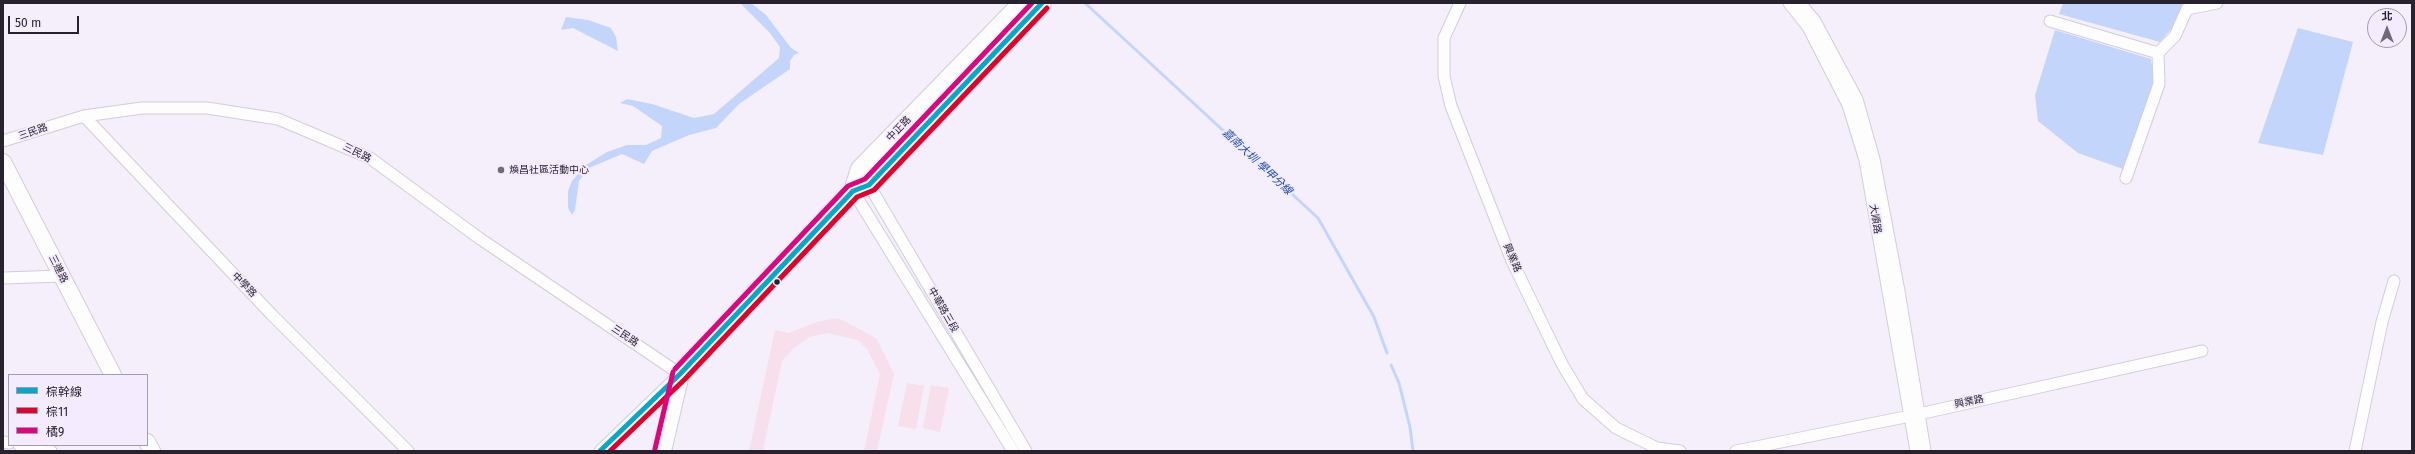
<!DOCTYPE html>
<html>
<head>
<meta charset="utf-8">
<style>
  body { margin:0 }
  #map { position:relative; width:2415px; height:454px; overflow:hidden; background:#f4effa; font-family:"Fira Sans","Noto Sans TC",sans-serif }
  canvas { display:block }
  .frame { position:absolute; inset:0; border:4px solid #28222e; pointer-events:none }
  .legend { position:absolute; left:8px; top:374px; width:140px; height:72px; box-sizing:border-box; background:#f4ebfe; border:1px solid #a29bab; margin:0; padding:5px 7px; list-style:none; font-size:12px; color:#28222e }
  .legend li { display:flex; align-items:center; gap:8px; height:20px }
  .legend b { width:20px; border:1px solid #a29bab }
  .north { position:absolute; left:2367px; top:8px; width:40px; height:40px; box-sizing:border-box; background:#f4ebfe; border:1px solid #a29bab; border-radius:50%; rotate:0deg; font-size:11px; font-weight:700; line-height:16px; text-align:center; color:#28222e }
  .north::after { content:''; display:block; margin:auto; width:14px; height:18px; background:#6f6a75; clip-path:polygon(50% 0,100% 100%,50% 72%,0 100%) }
  .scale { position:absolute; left:8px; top:16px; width:71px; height:18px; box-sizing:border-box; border:2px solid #28222e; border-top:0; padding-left:5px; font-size:12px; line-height:14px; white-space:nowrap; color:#28222e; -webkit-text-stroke:3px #f4ebfe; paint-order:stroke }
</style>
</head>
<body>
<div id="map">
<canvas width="2415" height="454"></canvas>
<div class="frame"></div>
<ul class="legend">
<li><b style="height:5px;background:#00a9ce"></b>棕幹線</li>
<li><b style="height:5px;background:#e4002b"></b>棕11</li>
<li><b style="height:5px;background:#e5007d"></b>橘9</li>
</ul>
<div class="north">北</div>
<div class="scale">50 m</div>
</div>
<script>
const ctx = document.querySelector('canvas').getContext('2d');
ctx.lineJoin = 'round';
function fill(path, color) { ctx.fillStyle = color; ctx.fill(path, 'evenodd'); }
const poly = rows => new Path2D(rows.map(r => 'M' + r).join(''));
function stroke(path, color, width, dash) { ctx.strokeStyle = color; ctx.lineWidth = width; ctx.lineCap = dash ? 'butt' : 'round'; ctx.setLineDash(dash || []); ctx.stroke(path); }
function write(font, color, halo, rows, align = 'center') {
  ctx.font = font + ' "Fira Sans","Noto Sans TC",sans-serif'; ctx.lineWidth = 4; ctx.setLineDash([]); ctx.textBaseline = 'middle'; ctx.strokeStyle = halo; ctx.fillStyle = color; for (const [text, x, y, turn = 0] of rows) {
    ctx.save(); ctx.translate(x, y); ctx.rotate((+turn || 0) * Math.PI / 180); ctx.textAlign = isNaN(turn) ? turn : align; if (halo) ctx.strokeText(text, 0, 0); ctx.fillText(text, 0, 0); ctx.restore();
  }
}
fill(poly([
  [838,318,876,338,894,374,877,451,864,451,880,374,867,349,858,340,828,333,809,337,793,349,782,361,763,451,749,451,775,330,789,333,817,322],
  [907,383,924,386,916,429,898,426],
  [931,385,949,388,940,432,923,428]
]), '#f7dfec');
fill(poly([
  [740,3,751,3,766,15,791,48,799,53,794,55,790,61,790,69,739,104,716,128,689,135,652,151,644,164,622,154,589,168,579,181,575,210,572,215,568,208,568,191,572,181,586,165,607,152,627,145,646,145,661,138,662,126,633,106,620,103,627,99,652,104,694,118,714,114,779,58,780,47,770,33],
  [2063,3,2183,3,2172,28,2160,42,2059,14],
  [566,17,588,20,611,28,616,37,618,51,573,28,561,30],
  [2298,28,2353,42,2323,155,2258,143],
  [2055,30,2151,59,2154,81,2123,169,2078,153,2038,121,2035,95]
]), '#c3d5fa');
stroke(poly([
  [1085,3,1318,218,1374,317,1387,353],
  [1391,365,1399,383,1410,427,1413,451]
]), '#c3d5fa', 3);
const street = poly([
  [1460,3,1444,38,1444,76,1451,106,1512,261,1562,364,1583,399,1616,428,1657,448,1680,451],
  [1789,3,1808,27,1848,105,1865,160,1916,451],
  [1800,3,1815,21,1857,99,1874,159,1899,291,1925,451],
  [2050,21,2158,53],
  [84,116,272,315,408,451],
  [3,141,84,116,142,108,207,108,278,119,370,158,479,238,680,374,600,451],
  [2126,178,2159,84,2158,53,2175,36,2187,9,2217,3],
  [866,180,1026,451],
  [853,191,1013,451],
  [3,278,61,276],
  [3,442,9,443],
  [19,445,51,451],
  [1736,451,1910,416,2202,351],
  [2355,451,2382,322,2394,281]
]);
const secondary = poly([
  [3,162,113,375],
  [147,442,152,451]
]);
const primary = poly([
  [853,191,869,185,1042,3],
  [662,451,680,374,853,191,860,169,1022,3]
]);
stroke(street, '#d2cdd8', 13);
stroke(secondary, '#d2cdd8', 18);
stroke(primary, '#d2cdd8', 20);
stroke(street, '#fdfdfe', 11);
stroke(secondary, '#fdfdfe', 16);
stroke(primary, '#fdfdfe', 18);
stroke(poly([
  [600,451,680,374,853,191,869,185,1042,3]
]), '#00a9ce', 5);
stroke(poly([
  [610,451,685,379,857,197,874,190,1047,8]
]), '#e4002b', 5);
stroke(poly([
  [675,369,848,186,865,179,1032,3],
  [655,449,673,372]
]), '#e5007d', 5);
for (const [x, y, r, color] of [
  [501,170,4,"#6f6a75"],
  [777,282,3.5,"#28222e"]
]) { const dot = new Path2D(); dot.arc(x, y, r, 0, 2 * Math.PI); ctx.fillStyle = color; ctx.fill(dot); stroke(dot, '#f4ebfe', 1.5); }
write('10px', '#28222e', '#f4ebfe', [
  ["中正路",899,129,-46],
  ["三民路",33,132,-19],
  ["三民路",357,153,27],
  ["大順路",1875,219,80],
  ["興業路",1512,258,67],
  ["三連路",58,269,63],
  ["中學路",244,285,46],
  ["中華路三段",943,310,60],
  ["三民路",625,336,34],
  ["興業路",1969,402,-12]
]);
write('10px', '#28222e', '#f4ebfe', [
  ["煥昌社區活動中心",509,170]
], 'left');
write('italic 11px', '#1c4ea7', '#f4ebfe', [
  ["嘉南大圳 學甲分線",1257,162,43]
]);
</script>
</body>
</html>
